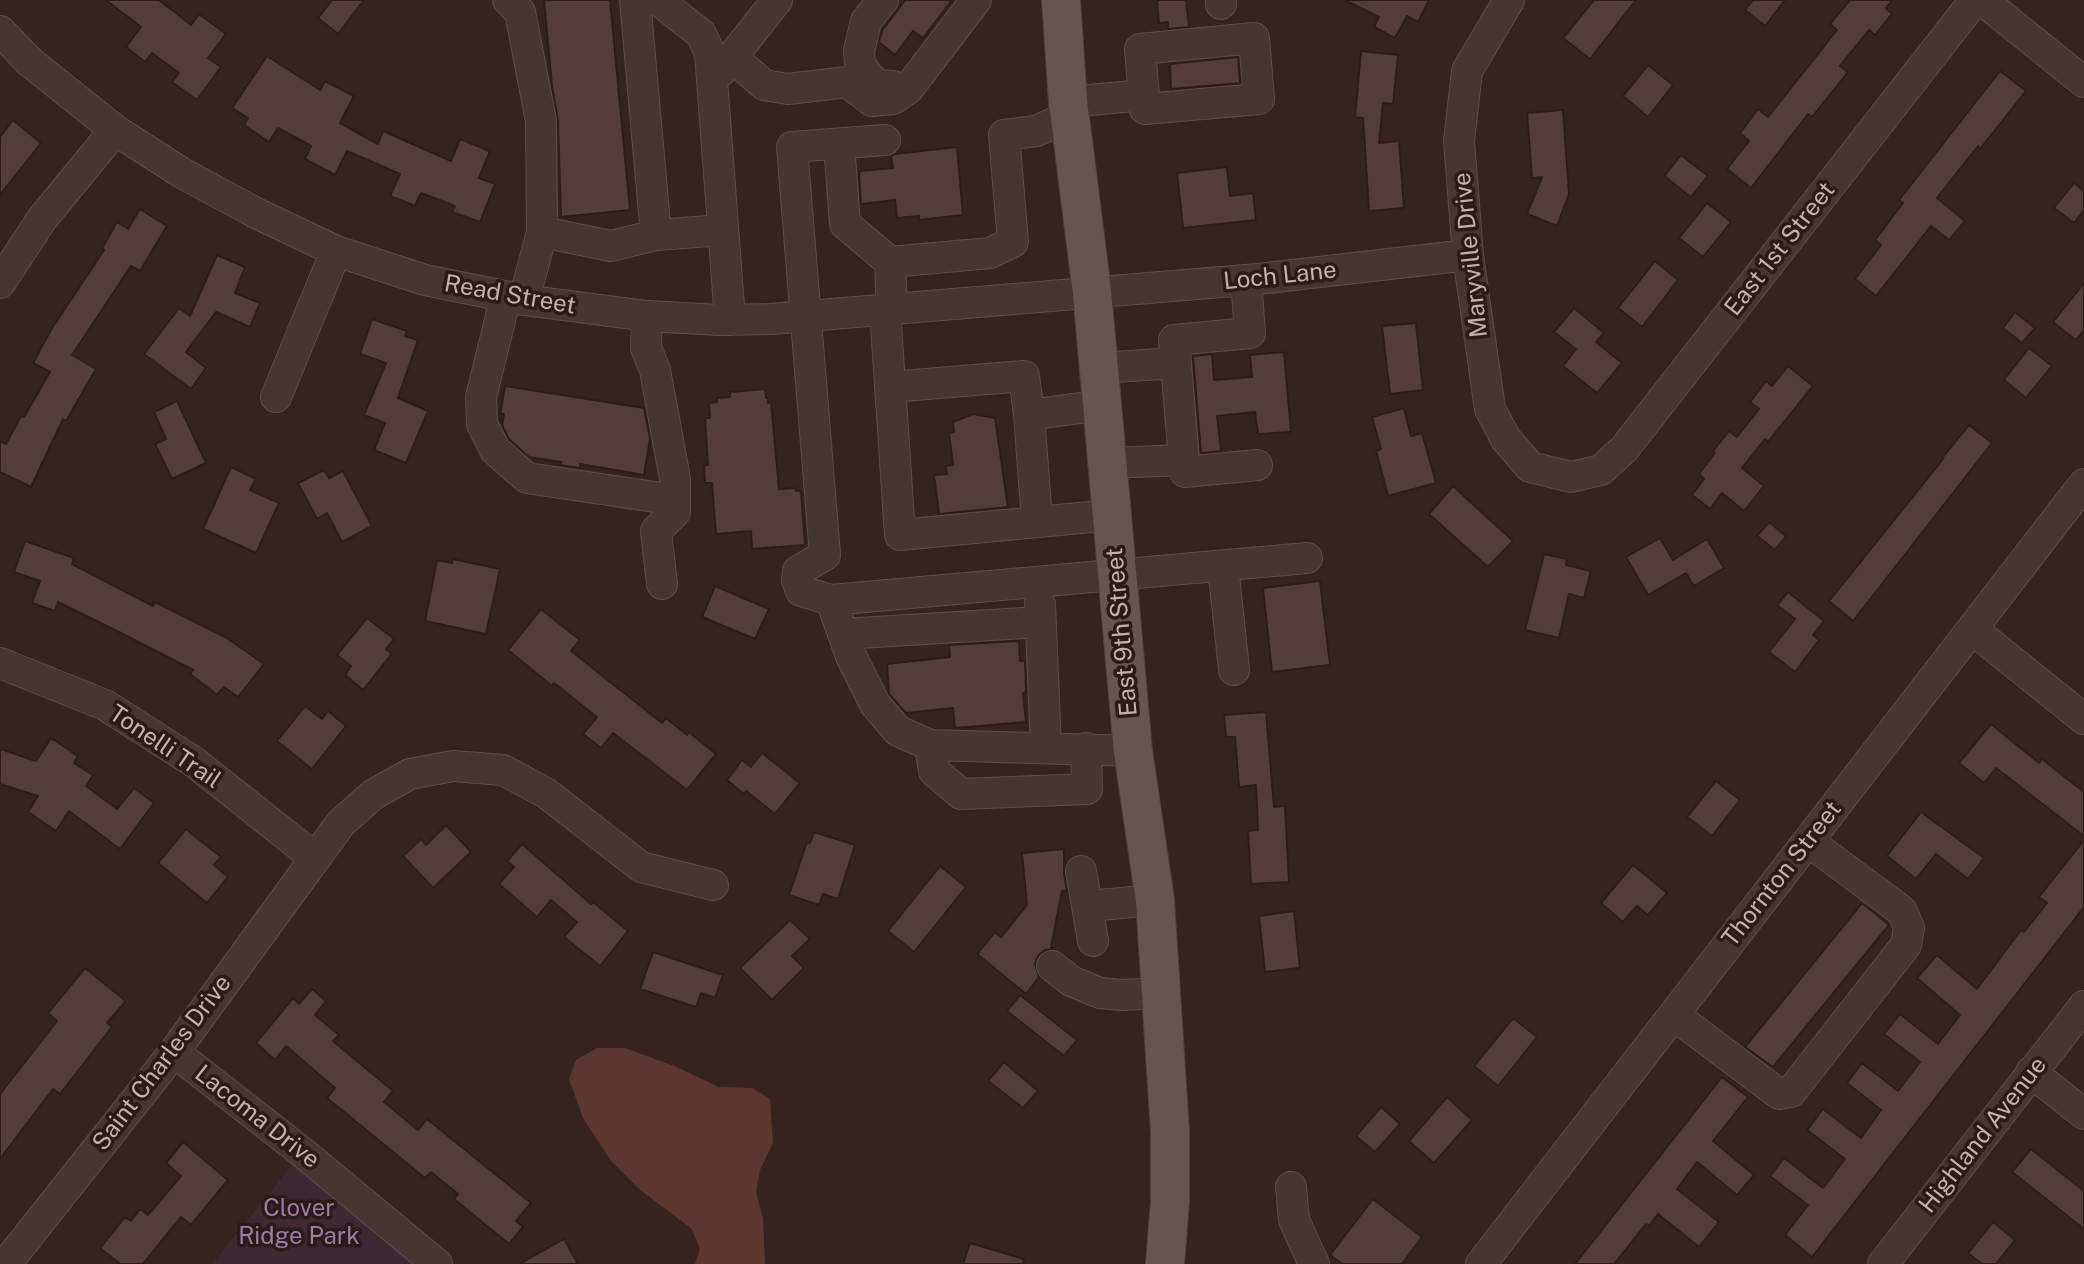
<!DOCTYPE html>
<html>
<head>
<meta charset="utf-8">
<style>
  body { margin:0 }
  canvas { display:block; background:#36221f }
</style>
</head>
<body>
<canvas width="2084" height="1264"></canvas>
<script>
const ctx = document.querySelector('canvas').getContext('2d');
ctx.lineJoin = 'round';
function fill(path, color) { ctx.fillStyle = color; ctx.fill(path, 'evenodd'); }
const poly = rows => new Path2D(rows.map(r => 'M' + r).join(''));
function stroke(path, color, width, dash) { ctx.strokeStyle = color; ctx.lineWidth = width; ctx.lineCap = dash ? 'butt' : 'round'; ctx.setLineDash(dash || []); ctx.stroke(path); }
function write(font, color, halo, rows, align = 'center') {
  ctx.font = font + ' "Public Sans",sans-serif'; ctx.lineWidth = 7; ctx.setLineDash([]); ctx.textBaseline = 'middle'; ctx.strokeStyle = halo; ctx.fillStyle = color; for (const [text, x, y, turn = 0] of rows) {
    ctx.save(); ctx.translate(x, y); ctx.rotate((+turn || 0) * Math.PI / 180); ctx.textAlign = isNaN(turn) ? turn : align; if (halo) ctx.strokeText(text, 0, 0); ctx.fillText(text, 0, 0); ctx.restore();
  }
}
fill(poly([
  [293,1164,400,1252,414,1264,212,1264]
]), '#3f2833');
fill(poly([
  [597,1048,625,1048,674,1066,719,1087,752,1088,770,1099,773,1143,760,1170,756,1192,763,1218,765,1264,695,1264,700,1249,692,1229,639,1189,611,1161,583,1118,569,1079,576,1060]
]), '#5c3730');
const building = poly([
  [106,0,159,0,191,25,199,14,226,34,208,58,221,67,197,100,172,82,179,73,152,53,145,62,126,47,141,27,106,0],
  [332,0,364,0,338,34,318,18,332,0],
  [544,0,610,0,630,210,561,217,558,121,552,86,544,0],
  [905,0,952,0,923,38,913,31,895,55,879,42,882,31,905,0],
  [1157,0,1186,0,1189,27,1168,29,1168,22,1159,23,1157,0],
  [1345,0,1429,0,1418,22,1407,16,1395,38,1374,27,1379,17,1345,0],
  [1594,0,1636,0,1590,59,1563,38,1594,0],
  [1753,0,1785,0,1765,26,1745,10,1753,0],
  [1850,0,1892,0,1886,8,1892,14,1875,35,1869,30,1840,66,1848,72,1812,117,1808,114,1751,188,1727,169,1749,141,1740,133,1758,109,1768,117,1837,30,1830,24,1850,0],
  [1361,51,1398,55,1393,104,1383,103,1379,143,1399,141,1404,208,1369,211,1363,118,1355,117,1361,51],
  [267,56,320,90,325,81,354,96,340,123,378,144,383,131,451,161,460,139,490,151,479,178,495,184,480,222,452,212,455,206,421,193,415,206,390,196,400,174,347,151,335,175,305,159,311,146,278,128,269,142,244,125,248,118,232,108,267,56],
  [1238,57,1240,83,1171,89,1170,64,1238,57],
  [1648,65,1673,85,1648,117,1623,96,1648,65],
  [2000,71,2026,91,1980,149,1978,146,1937,198,1965,221,1949,240,1931,226,1876,296,1855,279,1881,245,1875,240,1903,203,1899,200,2000,71],
  [1563,110,1569,194,1557,226,1527,214,1542,177,1532,178,1527,113,1563,110],
  [13,120,41,143,0,195,0,137,13,120],
  [957,147,963,215,919,220,919,216,897,218,895,200,861,204,859,171,893,168,891,156,895,154,957,147],
  [1681,155,1708,176,1691,197,1664,176,1681,155],
  [1227,167,1230,196,1253,193,1256,220,1183,228,1177,173,1227,167],
  [2074,183,2084,191,2084,210,2074,223,2054,208,2074,183],
  [1707,203,1731,222,1703,257,1679,238,1707,203],
  [140,209,167,226,140,271,131,266,72,355,96,369,66,421,63,419,31,487,0,472,0,441,6,444,21,416,24,417,50,372,33,363,52,328,104,250,102,248,117,222,128,229,140,209],
  [217,255,245,267,235,293,260,303,250,327,216,312,186,352,206,368,191,389,144,354,179,308,190,316,217,255],
  [1655,261,1678,280,1642,327,1618,308,1655,261],
  [2084,283,2084,330,2076,340,2053,322,2084,283],
  [1574,308,1604,333,1596,342,1622,363,1597,393,1563,366,1576,349,1554,332,1574,308],
  [2015,312,2035,328,2022,343,2003,328,2015,312],
  [372,319,407,331,405,336,418,340,398,398,428,411,406,463,374,450,385,423,364,415,386,363,360,354,372,319],
  [1416,323,1423,390,1390,394,1382,326,1416,323],
  [2029,348,2052,366,2026,398,2004,380,2029,348],
  [1284,352,1291,432,1258,434,1255,412,1217,416,1221,451,1201,453,1193,356,1212,354,1214,380,1252,377,1250,355,1284,352],
  [1788,366,1813,386,1768,442,1765,439,1742,468,1764,486,1744,511,1722,493,1710,509,1692,495,1704,479,1699,474,1715,453,1713,451,1729,431,1737,437,1759,409,1750,402,1766,381,1772,386,1788,366],
  [505,386,644,408,650,439,644,475,580,464,580,468,560,465,561,462,529,457,509,439,502,425,504,414,500,414,505,386],
  [765,389,766,398,768,398,768,403,771,402,779,489,795,488,796,491,801,491,805,545,752,549,751,531,716,534,712,483,705,483,704,466,708,465,705,418,710,418,709,403,717,402,717,398,730,397,730,392,765,389],
  [177,401,206,463,172,479,155,444,166,439,154,412,177,401],
  [1404,408,1411,436,1422,433,1436,483,1388,496,1376,451,1381,449,1372,417,1404,408],
  [973,414,995,418,1008,507,939,514,934,475,947,474,946,466,953,465,949,433,954,432,953,422,973,414],
  [1969,425,1992,443,1853,621,1829,601,1943,459,1942,458,1969,425],
  [231,467,256,479,250,490,279,503,256,553,203,529,231,467],
  [324,470,329,478,343,471,372,526,342,542,327,513,317,519,298,483,324,470],
  [1453,486,1513,541,1488,567,1429,514,1453,486],
  [1769,522,1786,536,1775,550,1757,536,1769,522],
  [1660,538,1673,560,1707,539,1724,568,1694,586,1686,573,1648,595,1626,557,1660,538],
  [25,541,74,558,72,564,153,606,155,602,227,638,264,664,238,697,224,687,217,695,190,674,193,670,119,632,58,602,55,611,32,603,40,581,14,572,25,541],
  [1544,554,1567,559,1566,565,1591,571,1584,598,1569,594,1559,638,1525,630,1544,554],
  [453,559,500,569,486,634,425,621,437,560,452,563,453,559],
  [1320,581,1330,665,1272,672,1263,588,1320,581],
  [715,586,769,609,755,639,702,617,715,586],
  [1788,592,1824,621,1813,635,1819,640,1795,672,1769,652,1795,619,1777,605,1788,592],
  [541,609,580,640,571,651,662,723,666,718,687,735,689,732,716,754,687,790,613,733,601,748,583,734,597,717,554,683,552,686,508,650,541,609],
  [367,618,394,639,386,649,392,654,363,690,345,675,351,666,337,655,367,618],
  [1019,641,1020,661,1025,661,1026,692,1023,693,1026,722,955,728,953,708,906,713,889,694,887,664,950,657,949,645,1019,641],
  [305,706,322,719,328,711,346,726,312,769,277,741,305,706],
  [1266,712,1274,807,1285,806,1289,882,1251,884,1248,831,1258,830,1256,785,1239,787,1235,737,1226,737,1224,715,1266,712],
  [1991,724,2039,763,2042,759,2084,792,2084,836,1996,768,1984,783,1959,763,1991,724],
  [51,738,78,756,74,763,93,775,86,786,117,809,134,788,154,803,120,849,69,811,56,831,28,812,38,796,0,784,0,749,36,761,51,738],
  [762,753,800,783,775,814,746,791,744,794,727,780,742,760,751,767,762,753],
  [1716,781,1740,800,1712,836,1687,817,1716,781],
  [1921,812,1984,858,1968,879,1936,854,1916,879,1887,856,1921,812],
  [446,825,471,852,433,888,403,856,421,839,426,845,446,825],
  [186,829,221,857,214,865,228,877,207,903,158,863,186,829],
  [814,832,855,845,838,899,823,894,819,905,789,895,807,842,810,843,814,832],
  [2084,840,2084,907,1812,1257,1785,1235,1808,1205,1770,1176,1784,1158,1823,1188,1845,1159,1807,1130,1823,1109,1861,1138,1881,1110,1847,1083,1862,1063,1898,1091,1920,1062,1884,1034,1900,1014,1938,1044,1960,1015,1917,978,1937,955,1977,989,2021,930,2024,932,2047,903,2039,897,2084,840],
  [522,844,591,904,593,902,628,931,600,966,564,937,577,922,551,900,537,917,499,884,514,867,507,861,522,844],
  [1064,849,1064,874,1067,891,1062,891,1051,947,1053,949,1045,950,1038,956,1035,964,1039,977,1026,994,977,954,995,932,1001,937,1027,905,1022,853,1064,849],
  [1633,865,1667,893,1648,915,1637,906,1623,922,1601,903,1633,865],
  [940,866,966,887,914,952,888,931,940,866],
  [1862,903,1889,925,1773,1067,1745,1047,1862,903],
  [1294,911,1300,968,1265,972,1259,916,1294,911],
  [790,920,810,939,792,956,804,968,772,1000,740,968,790,920],
  [653,952,723,975,715,998,701,993,696,1007,640,989,653,952],
  [85,968,126,1001,107,1023,112,1027,60,1094,53,1089,0,1159,0,1094,57,1021,48,1013,85,968],
  [312,989,326,1001,315,1015,339,1035,333,1041,393,1091,384,1102,418,1130,427,1119,531,1203,516,1221,523,1227,509,1244,454,1199,458,1194,431,1172,425,1178,327,1098,335,1088,286,1046,275,1060,256,1043,293,998,299,1004,312,989],
  [1020,995,1077,1040,1064,1056,1007,1011,1020,995],
  [1513,1018,1537,1037,1498,1086,1474,1066,1513,1018],
  [1004,1062,1038,1091,1023,1108,988,1081,1004,1062],
  [1722,1077,1748,1097,1713,1141,1754,1175,1737,1195,1697,1162,1677,1189,1719,1222,1699,1247,1658,1214,1649,1226,1646,1224,1614,1264,1575,1264,1722,1077],
  [1447,1097,1472,1120,1434,1163,1409,1141,1447,1097],
  [1381,1107,1400,1124,1375,1152,1356,1136,1381,1107],
  [183,1142,228,1180,191,1225,181,1217,143,1264,120,1264,100,1248,125,1217,131,1221,140,1209,148,1215,181,1176,166,1163,183,1142],
  [2031,1149,2084,1191,2084,1229,2012,1172,2031,1149],
  [1373,1199,1422,1237,1402,1264,1342,1264,1330,1255,1373,1199],
  [1993,1222,2015,1240,1996,1264,1982,1264,1968,1253,1993,1222],
  [564,1239,578,1264,519,1264,564,1239],
  [970,1243,1024,1259,1023,1264,963,1264,970,1243]
]);
fill(building, '#543c38');
stroke(building, '#2d1d1a', 2);
const minor = poly([
  [508,0,520,12,541,121,542,232],
  [635,0,656,235,723,230],
  [658,0,701,34,710,53,730,320],
  [883,0,866,21,859,51,860,64,868,76,878,85,893,86],
  [1221,0,1221,4],
  [1509,0,1467,71,1459,141,1468,255,1490,409,1506,439,1530,467,1571,477,1601,470,1624,449,1975,0],
  [1982,0,2084,82],
  [0,31,30,62,115,130,182,173,256,213,336,251,425,280,524,300,647,316,719,320,771,319,1258,279,1468,255],
  [1254,38,1259,99,1145,109,1140,49,1254,38],
  [732,57,764,85,788,89,847,82,872,101,893,99,908,89,976,0],
  [721,71,777,0],
  [1068,102,1144,95],
  [839,144,845,224,890,262],
  [1246,280,1250,333,1174,340,1185,472,1257,465],
  [0,283,42,219,115,130],
  [506,296,481,397,482,424,495,450,527,478,675,500],
  [524,300,542,232,611,246,656,235],
  [885,310,900,535,1112,515],
  [892,310,890,262,990,253,1013,242,1004,135,1036,131,1070,116],
  [647,316,646,348,655,370,675,479,675,512,656,531,662,584],
  [1099,368,1176,363],
  [890,387,1024,376,1029,415,1037,521],
  [276,397,336,251],
  [1029,415,1102,405],
  [1107,463,1184,460],
  [1223,566,1234,670],
  [831,600,801,591,797,580,798,571,825,555,792,147,885,140],
  [1040,604,1046,747],
  [1972,629,2084,719],
  [843,634,1040,622],
  [0,663,105,705,194,762,315,858],
  [930,745,934,771,961,794,1087,789,1086,748],
  [1133,751,930,745,898,731,875,704,851,656,831,600,1307,558],
  [1081,871,1093,941],
  [1088,906,1155,900],
  [1052,966,1071,981,1100,993,1121,995,1163,993],
  [1674,1015,1779,1094,1791,1092,1906,945,1909,928,1902,911,1808,841],
  [174,1052,302,1152,437,1264],
  [2031,1072,2084,1114],
  [1291,1187,1294,1220,1314,1264],
  [6,1264,174,1052,341,823,374,794,410,774,453,766,503,770,546,793,641,867,713,885],
  [1481,1264,2084,484],
  [1883,1264,2084,1006]
]);
const major = poly([
  [1061,0,1068,102,1092,292,1133,751,1155,900,1170,1132,1170,1201,1165,1264]
]);
stroke(minor, '#5f4d4a', 32);
stroke(major, '#503f3c', 40);
stroke(minor, '#473532', 30);
stroke(major, '#675350', 38);
write('24px', '#c4b0ac', '#2b1b18', [
  ["East 1st Street",1780,249,-52],
  ["Maryville Drive",1471,255,-96],
  ["Loch Lane",1280,276,-6],
  ["Read Street",510,295,10],
  ["East 9th Street",1122,632,-95],
  ["Tonelli Trail",165,747,34],
  ["Thornton Street",1782,874,-52],
  ["Saint Charles Drive",162,1063,-53],
  ["Lacoma Drive",257,1117,38],
  ["Highland Avenue",1983,1135,-52]
]);
write('24px', '#9c7ba4', '#2b1b18', [
  ["Clover",299,1209],
  ["Ridge Park",299,1237]
]);
</script>
</body>
</html>
